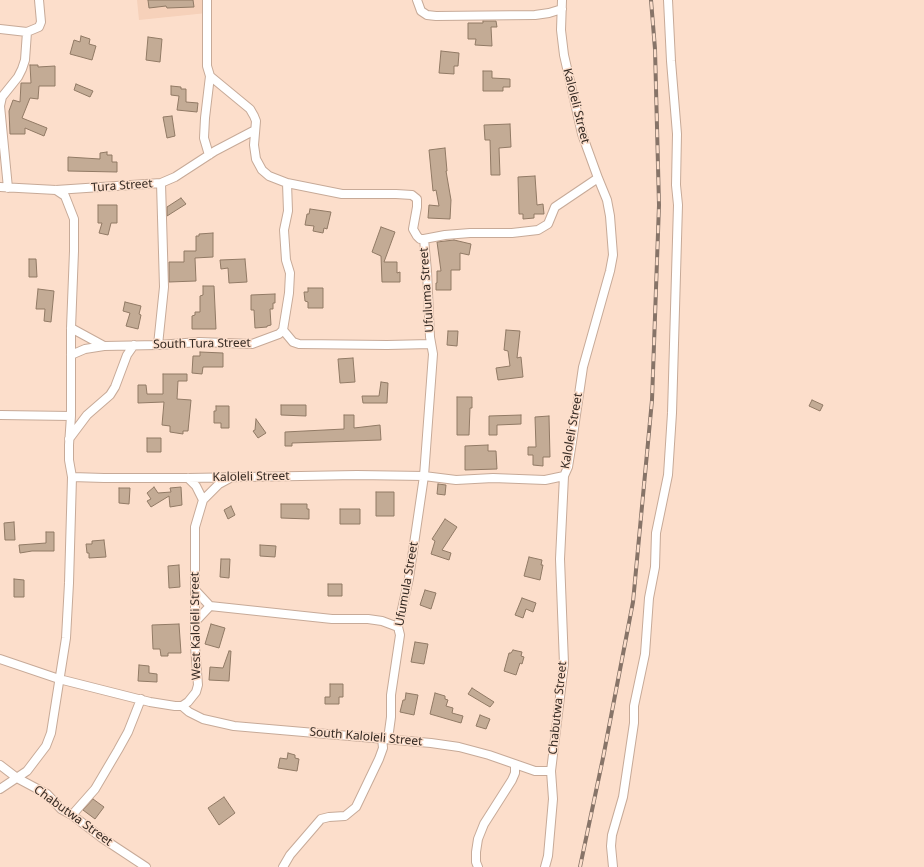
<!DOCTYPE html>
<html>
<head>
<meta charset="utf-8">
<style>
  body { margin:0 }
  canvas { display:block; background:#fcdecb }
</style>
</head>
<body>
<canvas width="924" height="867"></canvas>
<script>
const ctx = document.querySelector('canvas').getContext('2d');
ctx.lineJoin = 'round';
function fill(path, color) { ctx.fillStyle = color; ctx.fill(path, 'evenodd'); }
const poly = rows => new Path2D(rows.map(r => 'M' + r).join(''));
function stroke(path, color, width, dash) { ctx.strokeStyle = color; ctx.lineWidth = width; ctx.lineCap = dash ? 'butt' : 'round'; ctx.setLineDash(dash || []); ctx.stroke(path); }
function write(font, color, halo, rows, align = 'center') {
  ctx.font = font + ' "Noto Sans",sans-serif'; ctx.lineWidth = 3; ctx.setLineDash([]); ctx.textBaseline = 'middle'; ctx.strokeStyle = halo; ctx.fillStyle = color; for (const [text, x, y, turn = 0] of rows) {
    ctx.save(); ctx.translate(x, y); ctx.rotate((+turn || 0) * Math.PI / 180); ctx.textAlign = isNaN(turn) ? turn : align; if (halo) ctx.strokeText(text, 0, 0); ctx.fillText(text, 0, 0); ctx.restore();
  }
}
fill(poly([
  [137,0,206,0,207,13,139,20]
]), '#f6d1ba');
const building = poly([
  [148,0,193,0,194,7,167,8,166,6,149,8,148,0],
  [483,21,496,21,497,27,491,27,492,46,475,45,476,39,468,39,468,23,483,23,483,21],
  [81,36,90,39,89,44,96,46,92,60,70,54,74,40,80,42,81,36],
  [148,37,162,39,160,62,146,60,148,37],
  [441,51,459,53,458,66,454,66,454,74,439,73,441,51],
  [30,65,38,65,38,67,55,66,55,86,39,86,38,99,30,98,22,118,47,128,44,136,25,128,25,134,10,134,9,111,13,100,20,102,21,83,31,83,30,65],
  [483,71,492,71,492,78,510,79,510,87,503,87,503,91,483,91,483,71],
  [76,84,93,91,90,97,74,90,76,84],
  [171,86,181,87,181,89,186,89,186,102,198,103,197,112,177,110,179,96,171,95,171,86],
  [172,116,175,136,167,138,163,117,172,116],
  [510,124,511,147,499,148,500,175,491,175,490,140,485,140,484,125,510,124],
  [445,148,447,171,446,171,451,200,450,219,428,218,429,205,439,206,436,190,433,191,429,150,445,148],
  [107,152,107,155,112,155,112,162,117,162,117,172,68,171,68,157,100,159,100,153,107,152],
  [535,176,537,205,543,204,544,214,534,214,534,218,523,219,523,214,519,214,518,177,535,176],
  [181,198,186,204,167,216,167,207,181,198],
  [98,205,117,205,117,223,111,223,108,235,99,233,102,223,98,223,98,205],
  [310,209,331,212,327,229,324,228,323,233,313,231,314,226,305,225,307,214,309,214,310,209],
  [381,227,395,232,384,262,397,262,397,273,400,272,400,282,382,282,381,256,372,252,381,227],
  [213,233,213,257,195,258,196,281,169,282,169,262,184,262,184,251,196,251,196,236,199,236,199,234,213,233],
  [454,240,471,244,469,255,460,253,460,270,451,270,451,290,436,290,436,283,437,283,437,271,441,271,437,242,454,240],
  [29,259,36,259,37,277,29,277,29,259],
  [245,259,247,282,229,283,228,268,221,269,220,260,245,259],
  [203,286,214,286,216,329,192,329,192,316,195,315,195,312,200,312,200,296,203,295,203,286],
  [308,288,323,288,323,308,308,308,308,302,305,301,304,292,308,292,308,288],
  [38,289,54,291,51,322,44,321,45,309,36,309,38,289],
  [275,294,275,303,273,303,273,309,270,309,271,325,267,326,267,327,255,328,254,310,251,310,251,295,275,294],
  [125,302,141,306,139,314,141,315,138,329,126,326,130,313,123,311,125,302],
  [506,330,520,331,517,358,521,357,523,377,498,380,496,368,510,366,508,351,504,350,506,330],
  [448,331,458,331,457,346,447,345,448,331],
  [200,352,223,353,223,367,203,367,202,374,192,373,193,356,200,356,200,352],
  [353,358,355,382,340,383,338,359,353,358],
  [163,374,187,374,187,381,178,381,177,399,191,400,188,431,183,431,183,434,170,432,170,426,162,425,164,402,138,403,138,385,146,385,147,394,163,394,163,374],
  [381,382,388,383,387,403,363,403,362,396,379,396,381,382],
  [457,397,472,397,472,408,470,408,469,435,457,435,457,397],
  [812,400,823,405,820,411,809,406,812,400],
  [281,405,306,405,306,416,281,415,281,405],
  [216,406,229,406,229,428,221,428,221,423,214,423,214,411,216,411,216,406],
  [344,415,354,415,354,428,380,425,381,440,292,443,292,446,285,446,285,432,344,429,344,415],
  [521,415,521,424,497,425,497,435,489,435,489,416,521,415],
  [549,416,550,457,543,457,543,466,533,465,533,455,528,455,528,447,536,447,535,417,549,416],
  [256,419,266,433,258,438,253,431,255,430,256,419],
  [147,438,161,438,161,452,147,452,147,438],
  [488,445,488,451,496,451,497,469,465,470,465,446,488,445],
  [438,484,446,485,445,495,437,494,438,484],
  [154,487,158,493,171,492,170,488,181,487,182,505,170,507,169,496,151,507,147,501,151,499,147,493,154,487],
  [119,488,130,488,129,504,119,503,119,488],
  [376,492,394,492,394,516,376,516,376,492],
  [281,504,307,504,307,509,309,509,309,519,281,518,281,504],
  [231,506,235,515,228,519,224,510,231,506],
  [340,509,360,509,360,524,340,524,340,509],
  [445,519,457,527,442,550,451,553,449,560,431,554,435,541,432,539,445,519],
  [14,522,15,540,5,540,4,523,14,522],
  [46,532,54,532,54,551,32,551,20,553,19,545,46,543,46,532],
  [104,540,106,557,89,558,89,553,87,553,86,544,92,544,92,541,104,540],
  [260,545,276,546,275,557,260,556,260,545],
  [529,557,542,560,541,565,543,565,540,580,524,576,529,557],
  [221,559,230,559,229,578,220,577,221,559],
  [179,565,180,587,169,588,168,566,179,565],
  [14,579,24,580,24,597,14,597,14,579],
  [328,584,342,584,342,596,328,596,328,584],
  [425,590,436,593,431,609,420,605,425,590],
  [522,598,536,603,533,612,526,609,523,618,515,615,522,598],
  [179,624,181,653,168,653,168,656,161,656,160,649,153,649,152,625,179,624],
  [211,624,225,628,219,648,205,644,211,624],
  [415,642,428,644,424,664,411,662,415,642],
  [513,650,522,652,521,656,524,657,522,664,520,663,516,675,504,671,509,653,511,653,513,650],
  [229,651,231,651,229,681,209,680,210,667,223,668,229,651],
  [139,665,149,666,149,673,157,674,157,682,138,681,139,665],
  [330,684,343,684,343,697,339,697,339,704,325,704,325,697,330,697,330,684],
  [472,688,494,702,490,707,468,694,472,688],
  [406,693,418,695,414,715,400,712,403,700,405,700,406,693],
  [435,693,445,696,445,699,448,700,446,706,453,708,452,713,463,716,461,723,430,714,435,693],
  [480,715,490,719,486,729,476,726,480,715],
  [288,753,295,755,295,758,299,759,297,771,278,768,280,758,287,759,288,753],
  [224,797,235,813,219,825,208,808,224,797],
  [93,799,104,807,95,819,83,810,93,799]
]);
fill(building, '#c3ab95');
stroke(building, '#917a65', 1);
const minor = poly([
  [207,0,207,66,210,76,250,109,254,116,256,121,254,145,256,159,262,170,269,176,287,183,342,194,396,194,412,195,417,199,417,207,413,229,417,236,420,239,424,239,427,271,430,337,433,354,424,476,409,578,398,627,400,635,391,695,391,717,388,739],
  [417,0,421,11,427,15,436,16,535,15,549,13,562,9],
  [0,29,27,32,39,27,41,22,39,0],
  [0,106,8,188],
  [0,106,2,97,18,77,22,69,25,60,27,32],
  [209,155,204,138,205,118,210,76],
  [0,187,56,190,161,183,175,177,215,151,255,130],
  [424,239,445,235,470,233,512,233,538,230,548,224,555,207,598,178],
  [71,328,104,346,158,345,199,342,252,344,279,334,283,330,289,293,290,273,286,260,284,230,288,211,287,183],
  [283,330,293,342,299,344,387,345,431,344],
  [158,345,164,287,161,183],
  [71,355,85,349,104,346],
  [0,415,71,416],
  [69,439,87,415,110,395,115,387,127,355,134,345],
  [72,477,104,478,188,478,357,475,424,476,456,480,493,478,545,480,564,476],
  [203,500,219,484,230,478],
  [196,591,210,606,332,619,368,619,382,621,398,627],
  [195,622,210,606],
  [0,659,59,679,150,702,175,706,182,706,188,702,196,692,198,685,195,646,195,527,203,500,196,486,188,478],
  [182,706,189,712,203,719,234,726,431,743,459,747,489,755,535,771,551,771],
  [0,765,17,778,47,794,61,809,72,815,102,838,146,867],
  [0,789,27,771,46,746,51,733,66,638,69,583,72,477,69,460,69,445,71,416,71,328,74,251,74,219,65,196,56,190],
  [72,815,95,789,118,750,128,732,141,699],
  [283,867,290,855,321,819,329,817,345,816,356,807,379,759,383,748,382,738],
  [478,867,476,862,476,852,478,839,484,824,512,780,515,773,515,765],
  [545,867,548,856,553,799,551,771,564,664,560,559,564,476,568,467,572,442,583,367,610,271,613,255,610,216,607,200,598,178,582,134,564,55,561,30,562,0],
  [613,867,611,846,612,835,623,797,634,723,634,706,645,654,649,598,655,567,656,533,668,475,672,413,678,205,676,185,677,134,671,61,668,0]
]);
stroke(minor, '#c7aa98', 10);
stroke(minor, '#fff', 8);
const rail = poly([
  [580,867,603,758,633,602,652,400,659,205,655,49,651,0]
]);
stroke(rail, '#877468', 4);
stroke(rail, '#fcdecb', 2.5, [8]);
write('12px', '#352a23', '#fcdecb', [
  ["Kaloleli Street",576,106,76],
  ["Tura Street",122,186,-4],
  ["Ufuluma Street",427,290,-94],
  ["South Tura Street",202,344,-1],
  ["Kaloleli Street",572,431,-80],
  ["Kaloleli Street",251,477,-1],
  ["Ufumula Street",407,584,-80],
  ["West Kaloleli Street",196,626,-91],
  ["Chabutwa Street",558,708,-84],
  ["South Kaloleli Street",366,737,5],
  ["Chabutwa Street",73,816,36]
]);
</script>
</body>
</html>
